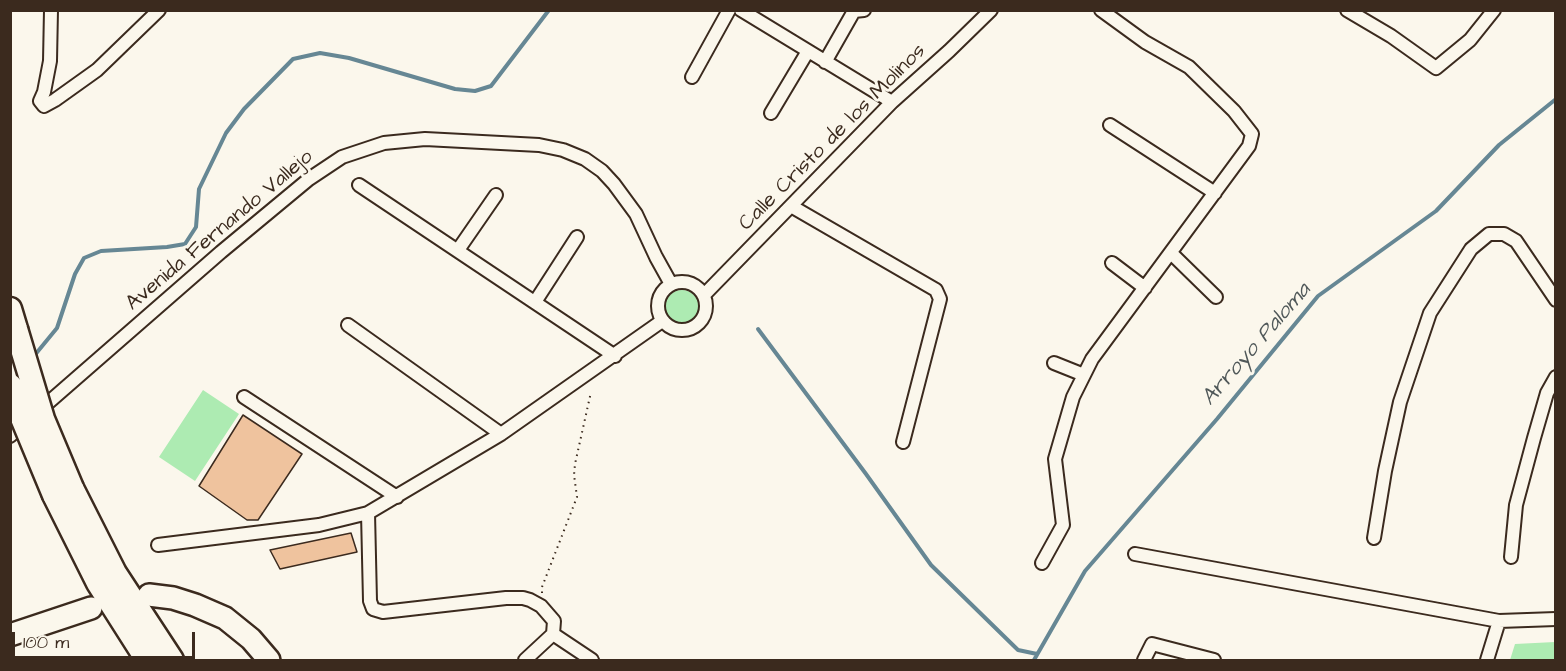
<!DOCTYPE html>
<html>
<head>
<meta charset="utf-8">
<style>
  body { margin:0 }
  #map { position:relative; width:1566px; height:671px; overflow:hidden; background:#fbf7ec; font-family:"Architects Daughter",sans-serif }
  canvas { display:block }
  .frame { position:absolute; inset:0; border:12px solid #3b2a1e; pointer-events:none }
  .scale { position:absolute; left:12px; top:632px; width:183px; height:27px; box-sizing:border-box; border:3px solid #3b2a1e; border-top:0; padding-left:8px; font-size:18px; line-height:21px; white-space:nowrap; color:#3b2a1e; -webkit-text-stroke:4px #fbf7ec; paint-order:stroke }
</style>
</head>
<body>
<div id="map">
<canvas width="1566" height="671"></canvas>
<div class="frame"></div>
<div class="scale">100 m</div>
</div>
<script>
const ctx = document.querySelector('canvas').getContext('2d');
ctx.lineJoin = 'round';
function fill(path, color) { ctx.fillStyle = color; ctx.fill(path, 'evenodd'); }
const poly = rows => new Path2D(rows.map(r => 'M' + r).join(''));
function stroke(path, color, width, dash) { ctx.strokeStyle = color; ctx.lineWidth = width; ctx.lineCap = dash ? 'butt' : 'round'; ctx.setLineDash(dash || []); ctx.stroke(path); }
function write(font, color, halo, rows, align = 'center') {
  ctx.font = font + ' "Architects Daughter",sans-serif'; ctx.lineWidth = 6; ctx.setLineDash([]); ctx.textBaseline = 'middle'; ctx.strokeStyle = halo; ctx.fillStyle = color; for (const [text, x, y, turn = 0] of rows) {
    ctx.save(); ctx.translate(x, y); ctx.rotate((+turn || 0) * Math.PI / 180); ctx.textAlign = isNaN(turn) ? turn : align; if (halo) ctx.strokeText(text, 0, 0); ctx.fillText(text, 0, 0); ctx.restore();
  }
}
fill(poly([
  '665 307a17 17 0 1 1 34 0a17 17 0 1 1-34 0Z',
  [203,390,239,414,195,481,159,457],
  [1555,642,1555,660,1510,660,1515,644]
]), '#adebb2');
stroke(poly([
  [758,329,866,474,931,565,1018,650,1037,654],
  [34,356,57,328,75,274,84,258,101,251,167,247,185,244,196,227,199,189,226,133,244,109,293,59,320,53,349,58,455,89,475,91,491,86,549,10],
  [1034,660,1085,571,1217,419,1318,296,1436,211,1499,145,1556,99]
]), '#668794', 4);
const building = poly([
  [243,415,302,454,258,520,247,520,199,486,243,415],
  [351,533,357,552,280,569,270,550,351,533]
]);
fill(building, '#efc39e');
stroke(building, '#3b2a1e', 1.5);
const minor = poly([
  [51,10,50,61,44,92,40,101,44,106,55,100,97,70,159,10],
  [741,10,892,102],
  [1347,10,1391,36,1436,68,1470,40,1494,10],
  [825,62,854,11,864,10],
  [692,77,729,10],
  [771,113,808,51],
  [1110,125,1215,193],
  [359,185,615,356],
  [791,206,936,290,940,299,903,442],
  [458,250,496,195],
  [1171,253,1216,297],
  [1112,263,1145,288],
  '658 306a24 24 0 1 1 48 0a24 24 0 1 1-48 0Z',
  [704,295,892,102,949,51,991,10],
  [535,302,577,237],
  [348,325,501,434],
  [1054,363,1084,375],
  [244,397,397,497],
  [10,436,221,252,309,179,342,157,384,143,425,139,539,145,563,150,585,159,602,171,614,184,636,214,656,257,671,284],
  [368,513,370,601,373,609,383,612,506,598,523,598,530,600,541,606,554,621,553,634,525,660],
  [1374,538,1385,471,1400,402,1430,313,1471,249,1489,234,1504,234,1516,241,1556,300],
  [158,545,319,525,368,513,501,434,662,321],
  [1135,554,1499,621,1556,619],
  [1511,557,1516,505,1534,438,1547,393,1556,377],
  [1042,563,1063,525,1055,459,1073,397,1092,359,1249,146,1252,134,1234,111,1189,67,1145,42,1101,10],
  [553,634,592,660],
  [1144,660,1152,644,1214,660],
  [1487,660,1499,621]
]);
const trunk = poly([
  [149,595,173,598,195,605,225,618,251,639,269,660],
  [10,635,91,608]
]);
const motorway = poly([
  [10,309,16,329],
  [72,488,115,573,172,660],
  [54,495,98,583,147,660]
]);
stroke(minor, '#3b2a1e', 16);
stroke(trunk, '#3b2a1e', 26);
stroke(motorway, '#3b2a1e', 27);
stroke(poly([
  [542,593,542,587,577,497,574,475,575,464,591,392]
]), '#3b2a1e', 2, [1.5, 4.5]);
stroke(minor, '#fbf7ec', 12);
stroke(trunk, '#fbf7ec', 21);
stroke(motorway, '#fbf7ec', 22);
const motorwayBridge = poly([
  [16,329,43,419,72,488],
  [10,385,17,406,54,495]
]);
stroke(motorwayBridge, '#3b2a1e', 27, []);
stroke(motorwayBridge, '#fbf7ec', 22);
write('21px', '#3b2a1e', '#fbf7ec', [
  ["Calle Cristo de los Molinos",833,138,-45],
  ["Avenida Fernando Vallejo",220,231,-40]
]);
write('italic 22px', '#505859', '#fbf7ec', [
  ["Arroyo Paloma",1257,345,-49]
]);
</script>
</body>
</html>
